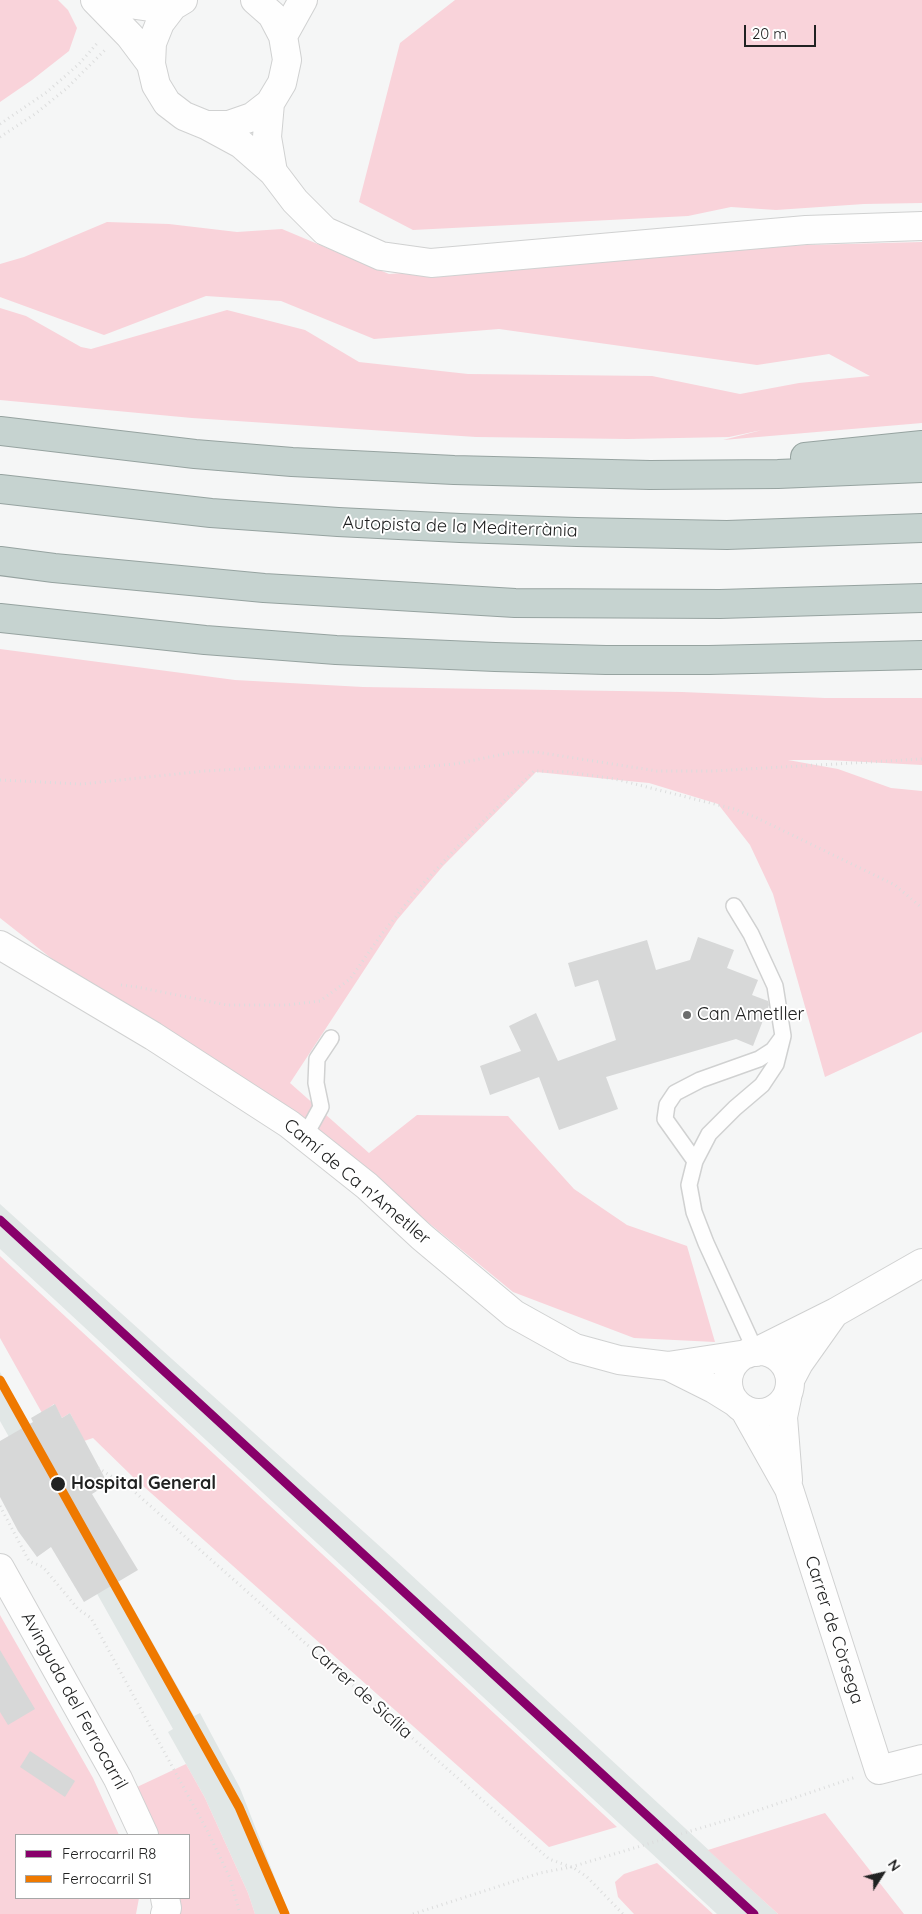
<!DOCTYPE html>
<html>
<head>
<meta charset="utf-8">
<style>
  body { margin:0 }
  #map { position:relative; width:922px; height:1914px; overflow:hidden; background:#f5f6f6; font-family:Quicksand,sans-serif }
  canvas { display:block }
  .legend { position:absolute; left:15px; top:1834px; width:175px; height:65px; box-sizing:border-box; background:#fff; border:1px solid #a6a7a7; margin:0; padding:6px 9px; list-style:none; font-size:15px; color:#212222 }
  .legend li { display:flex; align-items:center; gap:10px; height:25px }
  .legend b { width:25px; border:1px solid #a6a7a7 }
  .north { position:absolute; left:857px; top:1849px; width:50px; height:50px; -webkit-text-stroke:4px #fff; paint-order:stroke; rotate:55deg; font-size:14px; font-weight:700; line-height:20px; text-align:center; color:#212222 }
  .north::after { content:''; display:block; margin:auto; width:18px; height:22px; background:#212222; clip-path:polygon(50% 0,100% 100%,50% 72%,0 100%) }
  .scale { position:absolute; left:744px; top:25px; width:72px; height:22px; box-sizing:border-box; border:2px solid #212222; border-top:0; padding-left:6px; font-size:15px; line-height:18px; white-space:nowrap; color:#212222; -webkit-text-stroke:4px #fff; paint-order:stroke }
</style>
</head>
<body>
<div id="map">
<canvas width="922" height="1914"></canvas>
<ul class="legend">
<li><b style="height:6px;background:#88006a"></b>Ferrocarril R8</li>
<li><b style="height:6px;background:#ef7900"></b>Ferrocarril S1</li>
</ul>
<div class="north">N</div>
<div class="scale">20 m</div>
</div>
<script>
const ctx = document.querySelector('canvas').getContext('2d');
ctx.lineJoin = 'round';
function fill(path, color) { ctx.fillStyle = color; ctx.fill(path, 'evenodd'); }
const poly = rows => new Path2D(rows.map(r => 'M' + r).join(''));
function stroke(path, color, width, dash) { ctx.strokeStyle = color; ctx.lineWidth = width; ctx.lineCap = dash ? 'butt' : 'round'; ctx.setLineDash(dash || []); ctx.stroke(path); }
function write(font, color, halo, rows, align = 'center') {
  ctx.font = font + ' Quicksand,sans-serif'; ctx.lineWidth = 4; ctx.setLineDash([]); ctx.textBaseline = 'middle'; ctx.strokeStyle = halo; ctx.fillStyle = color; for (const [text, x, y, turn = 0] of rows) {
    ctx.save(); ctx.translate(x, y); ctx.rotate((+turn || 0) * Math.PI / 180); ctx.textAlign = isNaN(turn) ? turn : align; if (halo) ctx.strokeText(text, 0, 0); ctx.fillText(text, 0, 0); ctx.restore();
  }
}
fill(poly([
  [0,1204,395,1560,778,1914,717,1914,0,1249],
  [0,1372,194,1716,200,1713,240,1788,289,1914,255,1914,248,1893,205,1798,168,1732,173,1729,0,1421]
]), '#e1e7e6');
fill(poly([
  [0,0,58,0,68,10,77,28,69,51,32,80,0,102],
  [455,0,922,0,922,203,864,204,776,210,731,207,688,216,413,230,359,202,400,43],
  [107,222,169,224,237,232,282,229,389,274,769,246,922,242,922,423,723,440,762,430,729,437,628,439,476,437,192,418,0,400,0,308,26,316,81,347,91,349,227,310,305,330,359,362,468,374,652,376,740,394,799,383,870,376,829,354,757,365,499,329,374,339,281,301,206,296,104,335,0,297,0,264,24,257],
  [0,649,235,680,363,687,682,692,825,698,922,698,922,765,827,760,788,760,838,769,891,788,922,791,922,1032,825,1077,773,894,750,845,718,804,649,783,536,772,443,866,397,920,290,1083,369,1153,417,1115,508,1116,574,1189,627,1225,687,1246,715,1342,634,1338,513,1292,291,1110,187,1042,70,973,0,918],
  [0,1256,617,1827,549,1847,133,1477,93,1438,84,1441,70,1413,62,1418,54,1404,42,1413,0,1338],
  [0,1615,93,1778,119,1835,16,1835,16,1898,139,1898,136,1914,0,1914],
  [186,1764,205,1798,248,1893,255,1914,179,1914,177,1898,189,1898,189,1835,158,1835,137,1787],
  [825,1813,904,1914,778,1914,708,1850],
  [657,1863,713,1914,634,1914,618,1897,615,1882,624,1874]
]), '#f9d3da');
fill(poly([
  [698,937,734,950,727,968,758,980,752,995,768,1001,769,1005,753,1046,736,1039,606,1077,618,1109,559,1130,539,1077,490,1095,480,1066,521,1051,509,1026,536,1013,558,1061,616,1040,598,980,575,987,568,963,647,940,656,970,690,960],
  [55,1404,62,1418,70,1413,108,1484,92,1494,138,1570,84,1602,51,1547,37,1557,18,1531,0,1497,0,1441,33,1422,31,1418],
  [0,1650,35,1709,8,1725,0,1712],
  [30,1751,75,1781,65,1797,20,1767]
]), '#d7d8d8');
const lane = poly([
  [734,906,751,934,775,986,783,1036,776,1064,762,1085,735,1108,709,1134,695,1161,689,1185,694,1212,706,1243,756,1352],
  [305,1136,321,1107,316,1083,317,1059,331,1038],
  [695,1161,665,1119,667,1105,675,1093,700,1080,759,1059,773,1050,781,1039]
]);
const street = poly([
  [95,0,130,36,151,64],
  [120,0,136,5,157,8,173,6],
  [183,0,173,6,160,23,152,43,151,64,156,85,167,103,184,116,206,125,229,125,252,117,270,103,282,83,287,60,283,36,272,15,255,0],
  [283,36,303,0],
  [270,103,267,137,273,172],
  [206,125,241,144,273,172,295,201,325,231,381,256,431,263,806,230,922,226],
  [0,945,153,1036,289,1124,367,1186,422,1237,514,1314,575,1348,619,1360,668,1366,747,1354],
  '728 1382a31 31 0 1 1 62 0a31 31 0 1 1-62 0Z',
  [756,1352,836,1312,922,1263],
  [668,1366,714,1389,735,1402],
  [790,1380,799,1363,833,1315],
  [787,1398,783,1417,788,1480],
  [744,1409,789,1489,879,1770,922,1759],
  [0,1568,118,1779,144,1835],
  [165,1898,167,1908,165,1914]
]);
const highway = poly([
  [0,431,195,454,292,462,454,470,650,475,778,474,922,468],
  [805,457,922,445],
  [0,489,211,513,338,522,460,528,577,532,727,535,922,528],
  [0,561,54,568,264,588,515,603,720,604,922,598],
  [0,618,205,640,336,650,495,657,606,660,709,660,922,655]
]);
stroke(lane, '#d0d1d1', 18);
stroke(street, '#d0d1d1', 30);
stroke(highway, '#96a3a0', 30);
stroke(poly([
  [0,124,47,92,79,64,99,41],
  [0,137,35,114,67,88,107,48],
  [0,780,82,784,205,771,274,767,406,768,455,764,514,752,536,752,657,771,713,771,922,759],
  [121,985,137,987,227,1005,287,1005,320,1001,350,979,381,935,419,888,458,846,534,771,568,772,615,779,734,809,755,817,895,885,922,908],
  [98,1468,129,1487,549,1859,574,1868,587,1877,623,1914],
  [0,1506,29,1561,43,1567,78,1609,91,1618,208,1832,230,1878,240,1914],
  [413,1914,540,1873,571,1867,744,1815,856,1777]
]), '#dcdddd', 3, [1, 4]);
stroke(lane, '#fefefe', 15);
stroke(street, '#fefefe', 28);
stroke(highway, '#c6d3d0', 28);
stroke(poly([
  [0,1220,754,1914]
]), '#88006a', 9);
stroke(poly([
  [0,1380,239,1807,285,1914]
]), '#ef7900', 9);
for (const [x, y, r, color] of [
  [687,1015,5,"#6b6c6c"],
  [58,1484,8,"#212222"]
]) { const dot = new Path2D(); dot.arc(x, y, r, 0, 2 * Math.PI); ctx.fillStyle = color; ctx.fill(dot); stroke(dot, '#fff', 2); }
write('18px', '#212222', '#fff', [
  ["Autopista de la Mediterrània",460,527,2],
  ["Camí de Ca n'Ametller",357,1182,40],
  ["Carrer de Còrsega",834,1630,72],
  ["Carrer de Sicília",361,1692,42],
  ["Avinguda del Ferrocarril",74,1701,61]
]);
write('18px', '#212222', '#fff', [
  ["Can Ametller",697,1015]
], 'left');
write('bold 18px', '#212222', '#fff', [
  ["Hospital General",71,1484]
], 'left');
</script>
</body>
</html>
